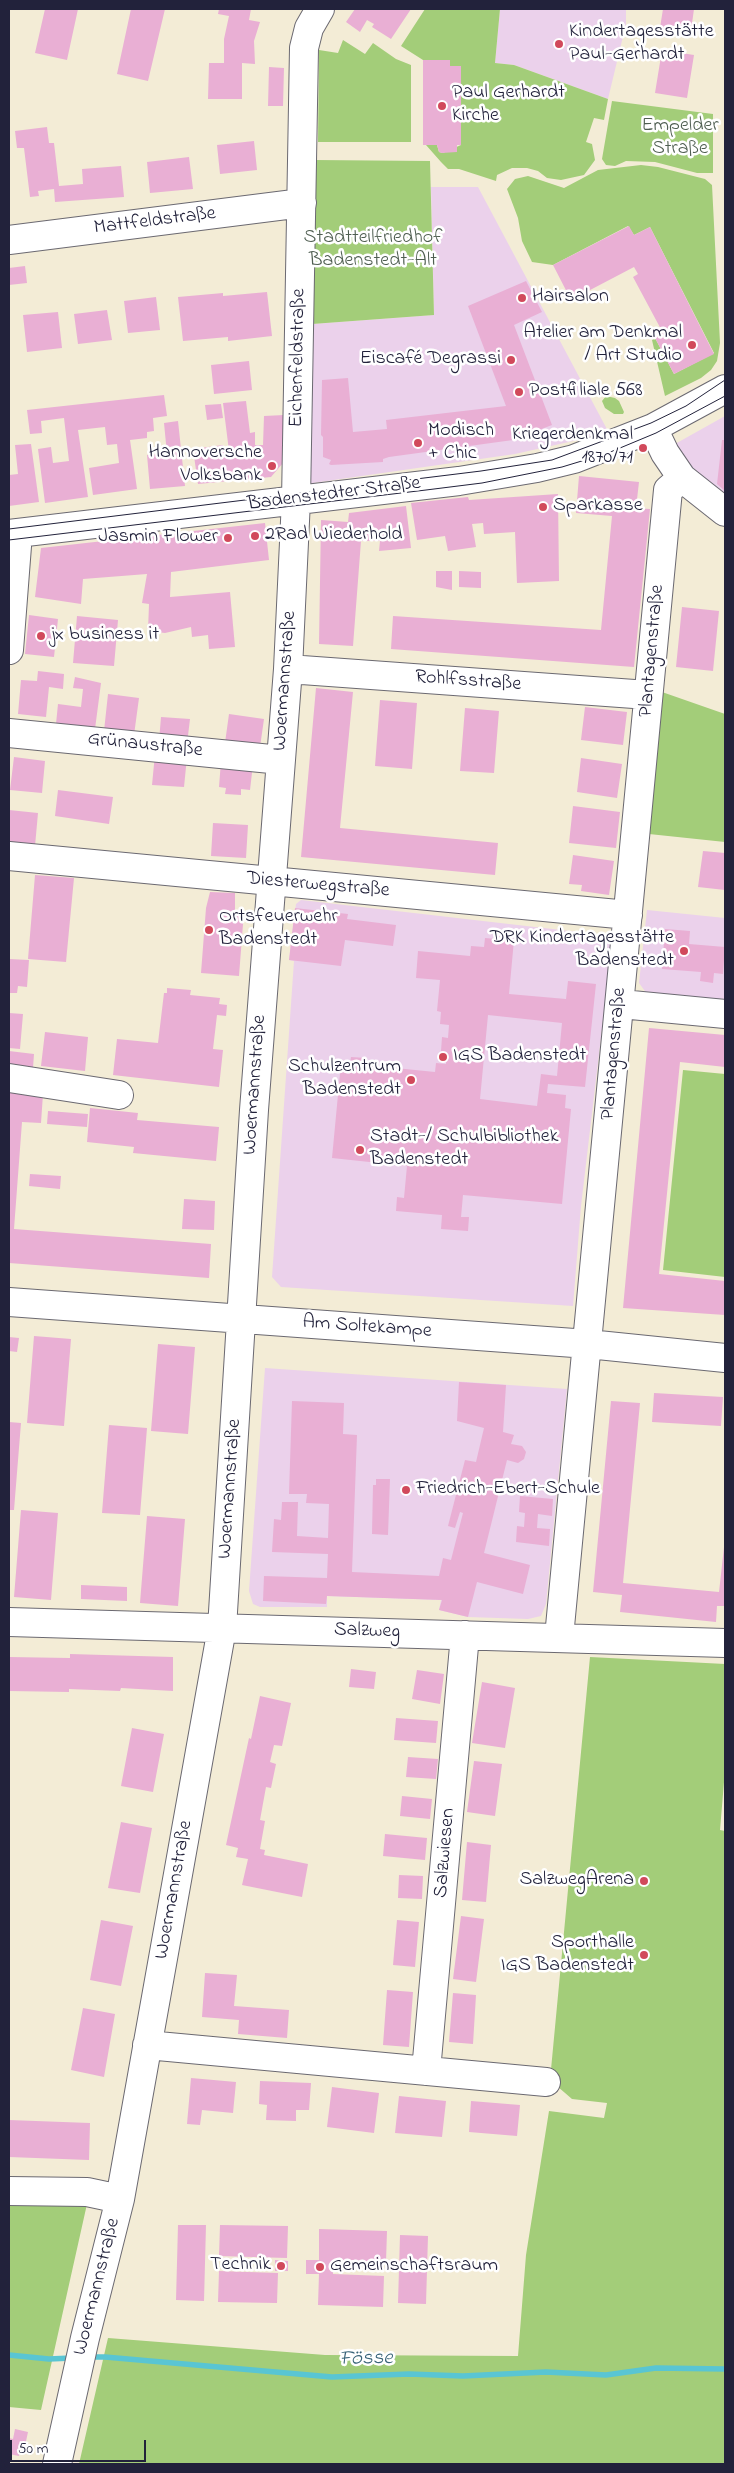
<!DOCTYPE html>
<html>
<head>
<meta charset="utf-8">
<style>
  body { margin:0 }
  #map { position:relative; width:734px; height:2473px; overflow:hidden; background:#f3ecd6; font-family:"Indie Flower",sans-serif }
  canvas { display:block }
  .frame { position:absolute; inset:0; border:10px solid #22223b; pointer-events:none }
  .scale { position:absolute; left:10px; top:2440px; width:136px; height:22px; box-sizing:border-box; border:2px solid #22223b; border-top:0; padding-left:6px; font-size:15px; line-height:18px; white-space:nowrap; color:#22223b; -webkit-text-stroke:4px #fff; paint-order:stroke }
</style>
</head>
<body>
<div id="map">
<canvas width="734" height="2473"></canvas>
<div class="frame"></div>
<div class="scale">50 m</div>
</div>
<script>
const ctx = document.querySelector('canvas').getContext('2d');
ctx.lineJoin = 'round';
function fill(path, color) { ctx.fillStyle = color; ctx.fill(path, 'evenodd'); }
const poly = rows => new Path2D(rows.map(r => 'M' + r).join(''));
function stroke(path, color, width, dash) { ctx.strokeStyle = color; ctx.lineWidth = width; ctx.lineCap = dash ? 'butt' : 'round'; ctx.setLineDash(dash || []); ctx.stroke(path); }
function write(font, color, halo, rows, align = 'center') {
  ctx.font = font + ' "Indie Flower",sans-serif'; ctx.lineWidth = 5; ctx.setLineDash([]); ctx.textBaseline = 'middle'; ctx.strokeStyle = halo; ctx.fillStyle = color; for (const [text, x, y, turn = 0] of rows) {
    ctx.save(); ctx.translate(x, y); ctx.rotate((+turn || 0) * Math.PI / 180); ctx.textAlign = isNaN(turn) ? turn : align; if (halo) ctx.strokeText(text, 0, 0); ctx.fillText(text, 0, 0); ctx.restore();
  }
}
fill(poly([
  [500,9,626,9,626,24,608,99,514,65,495,63],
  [431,187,478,187,609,433,515,454,306,484,312,324,434,315],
  [725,416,725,497,691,468,675,444],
  [301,900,613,936,581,1206,573,1306,281,1287,272,1277,294,961,289,960,296,904],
  [647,910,725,918,725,1003,647,994,639,983],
  [265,1368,567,1389,546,1604,541,1616,528,1619,468,1617,439,1610,441,1600,327,1596,327,1607,260,1607,253,1604,249,1591]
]), '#ebd1eb');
fill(poly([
  [425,9,500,9,495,63,514,65,608,99,604,120,594,118,586,142,592,144,595,160,584,175,561,180,547,178,538,171,527,168,512,168,497,175,496,181,459,169,448,169,441,162,426,145,437,145,439,152,443,153,461,145,460,67,450,66,450,60,423,60,401,46],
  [343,40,365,54,373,43,396,59,411,65,411,142,318,142,319,50,338,53],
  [612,101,713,114,713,173,697,173,655,162,626,161,615,166,606,165,602,159],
  [314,160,430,161,434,315,312,324],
  [641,165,658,167,705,179,712,185,720,343,717,361,711,370,701,378,665,396,652,340,655,338,674,374,714,353,650,227,634,235,628,226,553,265,532,262,522,241,518,218,507,189,515,179,528,176,564,188,598,170],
  [606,396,615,398,619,401,624,412,623,414,614,414,605,408,602,401],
  [662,692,725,714,725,842,649,834],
  [683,1070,725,1074,725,1277,663,1270],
  [590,1657,725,1664,725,1770,720,1830,725,1831,725,2464,79,2464,108,2338,325,2355,518,2356,526,2255,549,2111,604,2118,607,2103,572,2099,550,2080],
  [9,2200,87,2204,41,2410,9,2407]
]), '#a3cd79');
stroke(poly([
  [9,2355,49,2359,72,2358],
  [89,2357,105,2357,332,2377,409,2374,463,2376,546,2372,606,2375,656,2368,725,2369]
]), '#59c5d3', 5.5);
fill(poly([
  [45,9,78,9,67,60,35,53],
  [131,9,165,9,148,81,117,74],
  [219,9,251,9,249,20,260,22,254,41,255,64,242,63,242,99,208,99,209,63,224,63,224,39,229,16,218,14],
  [355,9,411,9,391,39,372,27,374,24,367,20,360,32,346,22],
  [663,9,694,9,690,38,659,34],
  [662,50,694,55,687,98,655,93],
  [423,60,450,60,450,66,461,66,461,145,457,145,457,152,442,153,439,152,437,145,423,145],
  [269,67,284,68,283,106,268,106],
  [47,127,49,143,54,143,59,186,83,184,82,169,121,166,124,197,55,202,54,189,38,191,39,196,30,197,24,148,17,148,15,131],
  [254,141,257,170,220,174,217,145],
  [189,157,193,189,150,193,147,162],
  [629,226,634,235,650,227,714,354,674,374,655,338,663,333,633,277,638,274,634,267,571,300,553,265],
  [25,266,27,283,9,285,9,268],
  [526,281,542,312,514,325,552,425,513,440,389,457,383,459,383,462,331,465,329,464,331,460,323,457,323,437,321,435,322,380,348,378,353,432,387,429,386,420,506,406,468,306],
  [267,292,272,336,228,341,228,337,183,341,178,297,223,293,223,296],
  [156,297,160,330,128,333,124,301],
  [107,310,112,340,78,344,74,314],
  [58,312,62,348,27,352,23,315],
  [249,361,252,390,214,394,211,365],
  [164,395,167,416,153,418,154,431,147,432,147,438,130,440,137,489,93,495,89,468,119,463,117,444,107,445,105,427,78,430,88,497,45,503,38,449,51,447,53,463,69,461,64,418,41,421,42,433,30,434,27,410],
  [246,401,250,433,255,432,255,445,263,445,264,416,284,415,283,463,271,477,198,484,193,449,223,445,225,457,236,456,236,450,229,451,223,403],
  [221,404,223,418,207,420,205,405],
  [178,421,185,486,150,489,147,455,167,454,164,423],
  [722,440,725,440,725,491,717,484],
  [31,444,39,502,9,506,9,475,18,474,15,445],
  [579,476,639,482,636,508,650,509,634,667,391,649,393,616,601,630,612,516,576,513],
  [558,494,559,581,517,583,515,532,484,534,483,523,472,524,476,547,448,551,445,536,417,540,411,503,468,497,469,500],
  [406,506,411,548,379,551,380,541,361,541,353,646,319,644,321,520,348,522,349,513],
  [265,523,269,560,171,572,170,597,230,592,235,647,209,649,208,635,192,637,191,627,165,633,148,631,149,604,142,603,147,574,83,579,81,604,35,597,41,548],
  [436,571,452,571,452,590,436,587],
  [459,571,481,572,481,588,459,587],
  [682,607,719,611,713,671,676,667],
  [29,615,58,619,54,657,25,654],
  [77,616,118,620,114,666,73,663],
  [38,671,64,674,63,689,49,687,46,717,18,714,21,680,37,681],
  [75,677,101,683,95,729,56,724,58,704,81,707,83,689,73,688],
  [316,688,353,692,340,828,498,843,495,875,301,857],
  [108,694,139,698,134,735,104,731],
  [380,700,417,703,412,769,375,766],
  [585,707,627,712,623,745,581,740],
  [465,708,499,711,494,773,460,771],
  [229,714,264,719,259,754,224,750],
  [161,717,190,719,187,744,159,741],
  [155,754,187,757,184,787,152,785],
  [14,757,45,761,42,793,10,790],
  [581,758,622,764,617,798,577,792],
  [221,761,253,764,250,790,241,789,241,795,225,794,226,788,219,787],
  [58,790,113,797,109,824,55,816],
  [573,806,620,812,616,848,569,843],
  [9,810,38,813,35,846,9,843],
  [213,823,248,825,246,858,211,856],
  [703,851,725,853,725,890,698,887],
  [573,855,614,861,609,895,581,891,582,885,569,884],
  [35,875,74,878,66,962,28,959],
  [210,892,235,893,235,910,244,911,239,976,201,973,206,908],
  [295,908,348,914,347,919,396,925,393,946,345,940,341,966,289,960],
  [665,929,690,931,689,944,725,947,723,974,714,973,713,983,700,981,701,972,662,969],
  [498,935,504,935,504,940,514,940,509,994,566,999,568,981,596,984,585,1087,548,1084,547,1093,566,1095,565,1108,571,1109,562,1204,463,1195,461,1217,469,1217,468,1231,441,1229,442,1215,396,1211,397,1197,404,1198,407,1166,332,1158,341,1063,350,1064,351,1057,366,1058,365,1065,435,1072,436,1063,446,1064,447,1052,441,1051,442,1037,448,1038,449,1025,440,1024,441,1012,437,1011,440,980,416,978,418,951,470,956,471,946,484,947,485,938,497,939],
  [488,1015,562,1023,557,1076,541,1074,537,1106,480,1099],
  [9,959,29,960,27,987,18,986,17,993,9,993],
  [167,988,191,990,190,995,220,998,219,1004,227,1005,226,1016,217,1015,213,1049,223,1050,219,1087,113,1075,117,1039,158,1043,164,993,167,993],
  [9,1013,23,1014,20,1049,9,1048],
  [649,1028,725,1035,725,1067,680,1062,659,1274,725,1281,725,1315,623,1308],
  [45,1032,88,1037,85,1071,41,1066],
  [9,1051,34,1054,33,1068,9,1065],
  [9,1092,43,1094,41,1123,22,1122,14,1229,211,1244,209,1278,9,1263],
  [90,1108,138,1113,137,1120,219,1127,216,1161,133,1153,134,1147,87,1142],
  [48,1111,88,1114,87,1127,47,1124],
  [30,1174,61,1176,60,1189,29,1186],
  [184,1199,215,1201,214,1230,182,1229],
  [34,1336,71,1339,64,1426,27,1423],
  [9,1337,19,1338,17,1352,9,1351],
  [158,1344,195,1347,188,1434,151,1431],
  [459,1382,506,1385,503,1432,514,1435,511,1444,522,1446,526,1452,524,1459,518,1463,507,1460,484,1553,530,1565,523,1594,477,1582,468,1617,439,1610,442,1600,327,1596,326,1604,263,1601,264,1576,327,1578,328,1554,272,1552,274,1519,281,1520,282,1502,298,1502,297,1536,328,1538,329,1504,306,1503,307,1494,289,1494,292,1401,344,1403,343,1434,357,1435,352,1572,439,1576,443,1558,451,1560,463,1513,460,1512,455,1528,448,1526,465,1460,476,1462,484,1428,457,1421],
  [654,1393,723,1397,721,1426,652,1422],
  [611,1401,640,1403,623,1583,719,1592,725,1538,725,1606,717,1606,716,1622,620,1612,622,1595,593,1592],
  [9,1422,21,1423,14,1510,9,1510],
  [109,1425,147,1428,140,1515,102,1513],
  [376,1479,390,1479,388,1535,372,1534,373,1485,376,1485],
  [520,1496,553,1499,552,1516,538,1514,537,1528,550,1529,549,1546,516,1542,517,1526,524,1527,525,1513,519,1512],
  [21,1510,58,1513,51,1600,14,1597],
  [147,1516,185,1519,178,1606,140,1603],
  [81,1585,127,1587,127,1601,81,1599],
  [70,1654,173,1657,173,1691,121,1688,120,1691,69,1689,69,1692,9,1691,9,1657,70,1658],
  [351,1669,376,1672,374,1689,349,1687],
  [417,1670,444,1674,440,1704,412,1699],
  [482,1682,515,1688,505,1748,472,1743],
  [260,1696,291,1703,282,1746,274,1745,270,1762,276,1764,271,1788,266,1787,260,1820,265,1821,260,1849,265,1850,264,1855,308,1864,302,1897,242,1885,248,1859,236,1857,238,1848,226,1845,249,1738,251,1739],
  [396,1718,438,1721,436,1743,394,1740],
  [132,1728,164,1734,153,1792,121,1786],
  [408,1757,438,1759,436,1779,406,1777],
  [474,1761,502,1764,495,1816,467,1812],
  [402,1796,432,1799,430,1819,400,1816],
  [121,1822,152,1828,140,1893,108,1888],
  [385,1834,427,1838,425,1860,383,1856],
  [467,1842,491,1845,486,1902,462,1900],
  [399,1875,423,1876,422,1899,398,1898],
  [461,1916,484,1919,476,1982,453,1979],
  [101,1920,133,1926,121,1986,90,1980],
  [397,1920,419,1922,415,1967,393,1965],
  [205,1973,237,1975,234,2006,289,2010,287,2038,238,2034,239,2020,202,2017],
  [387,1990,413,1992,409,2047,383,2045],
  [453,1993,476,1995,473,2044,449,2042],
  [83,2008,115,2014,104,2077,71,2070],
  [191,2078,236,2082,233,2113,202,2110,200,2125,187,2124],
  [260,2081,311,2083,309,2110,296,2110,296,2121,266,2120,267,2105,259,2104],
  [332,2087,379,2093,374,2133,327,2127],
  [399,2096,446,2101,442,2137,395,2133],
  [471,2101,520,2105,517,2136,469,2132],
  [9,2120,90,2123,89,2160,9,2157],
  [178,2225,206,2225,204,2301,176,2300],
  [220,2225,288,2226,287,2258,219,2256],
  [319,2229,387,2231,386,2262,333,2261,333,2274,384,2276,383,2307,318,2305,319,2274,306,2274,306,2260,319,2260],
  [400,2235,428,2236,426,2304,398,2303],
  [275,2260,288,2261,288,2271,275,2271],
  [219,2271,278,2273,277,2303,218,2302],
  [15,2429,28,2432,25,2446,21,2446,19,2456,9,2454,9,2438,13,2439]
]), '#e9afd4');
const minor = poly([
  [9,240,302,203],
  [653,428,665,453,682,478,725,512],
  [9,534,459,481,537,468,574,459,653,428,725,389],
  [9,650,18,533],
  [288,669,648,695],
  [9,733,281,760],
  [9,856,628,915],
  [621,1004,725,1014],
  [9,1078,119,1095],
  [9,1302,588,1344,725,1358],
  [9,1622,725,1643],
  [559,1637,668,490,682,478],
  [147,2045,546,2082],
  [426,2071,465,1635],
  [9,2191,87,2192,120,2199],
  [57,2464,85,2338,120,2199,222,1628,254,1110,288,669,296,500,304,48,309,28,320,9]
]);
stroke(minor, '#6b6971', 30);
stroke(minor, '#fff', 28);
stroke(poly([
  [9,529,481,471,552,460,651,423,686,406,725,380],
  [9,540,426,490,482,483,562,467,608,453,656,433,725,396]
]), '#22223b', 1);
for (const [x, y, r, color] of [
  [559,44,5,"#d1495b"],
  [442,106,5,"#d1495b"],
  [522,298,5,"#d1495b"],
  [692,345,5,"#d1495b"],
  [511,360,5,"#d1495b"],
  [519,392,5,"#d1495b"],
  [418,443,5,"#d1495b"],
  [643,448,5,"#d1495b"],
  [272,466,5,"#d1495b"],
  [543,507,5,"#d1495b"],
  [255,536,5,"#d1495b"],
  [228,538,5,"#d1495b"],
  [41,636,5,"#d1495b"],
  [209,930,5,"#d1495b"],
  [684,951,5,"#d1495b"],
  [443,1057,5,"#d1495b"],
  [411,1080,5,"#d1495b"],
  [360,1150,5,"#d1495b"],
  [406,1490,5,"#d1495b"],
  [644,1881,5,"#d1495b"],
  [644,1955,5,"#d1495b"],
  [281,2266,5,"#d1495b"],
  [320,2267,5,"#d1495b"]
]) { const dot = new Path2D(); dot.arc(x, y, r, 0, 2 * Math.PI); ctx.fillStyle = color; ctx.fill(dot); stroke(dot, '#fff', 2); }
write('20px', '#22223b', '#fff', [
  ["Kindertagesstätte",569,33],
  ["Paul-Gerhardt",569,56],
  ["Paul Gerhardt",452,94],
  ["Kirche",452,117],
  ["Hairsalon",532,298],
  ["Atelier am Denkmal",682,334,"right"],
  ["/ Art Studio",682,357,"right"],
  ["Eiscafé Degrassi",501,360,"right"],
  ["Postfiliale 568",529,392],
  ["Modisch",428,432],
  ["+ Chic",428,455],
  ["Kriegerdenkmal",633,436,"right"],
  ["1870/71",633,459,"right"],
  ["Hannoversche",262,454,"right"],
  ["Volksbank",262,477,"right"],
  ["Sparkasse",553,507],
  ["2Rad Wiederhold",265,536],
  ["Jasmin Flower",218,538,"right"],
  ["jx business it",51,636],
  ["Ortsfeuerwehr",219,918],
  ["Badenstedt",219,941],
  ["DRK Kindertagesstätte",674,939,"right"],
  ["Badenstedt",674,962,"right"],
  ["IGS Badenstedt",453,1057],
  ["Schulzentrum",401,1068,"right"],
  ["Badenstedt",401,1091,"right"],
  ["Stadt-/ Schulbibliothek",370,1138],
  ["Badenstedt",370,1161],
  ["Friedrich-Ebert-Schule",416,1490],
  ["SalzwegArena",634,1881,"right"],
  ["Sporthalle",634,1944,"right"],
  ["IGS Badenstedt",634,1967,"right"],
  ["Technik",271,2266,"right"],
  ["Gemeinschaftsraum",330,2267]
], 'left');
write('20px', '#4f5e51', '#fff', [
  ["Empelder",680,127],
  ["Straße",680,150],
  ["Stadtteilfriedhof",373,239],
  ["Badenstedt-Alt",373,262]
]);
write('20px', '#22223b', '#fff', [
  ["Mattfeldstraße",155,222,-7],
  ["Eichenfeldstraße",299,358,-89],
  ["Badenstedter Straße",334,495,-7],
  ["Plantagenstraße",653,651,-85],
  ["Woermannstraße",286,681,-86],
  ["Rohlfsstraße",468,682,4],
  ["Grünaustraße",145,746,6],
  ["Diesterwegstraße",318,886,5],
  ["Plantagenstraße",615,1054,-85],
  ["Woermannstraße",256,1085,-86],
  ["Am Soltekampe",367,1328,4],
  ["Woermannstraße",231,1489,-86],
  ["Salzweg",367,1632,2],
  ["Salzwiesen",446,1853,-85],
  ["Woermannstraße",175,1890,-80],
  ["Woermannstraße",98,2287,-76]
]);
write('italic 21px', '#386378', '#fff', [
  ["Fösse",366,2360,-1]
]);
</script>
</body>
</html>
